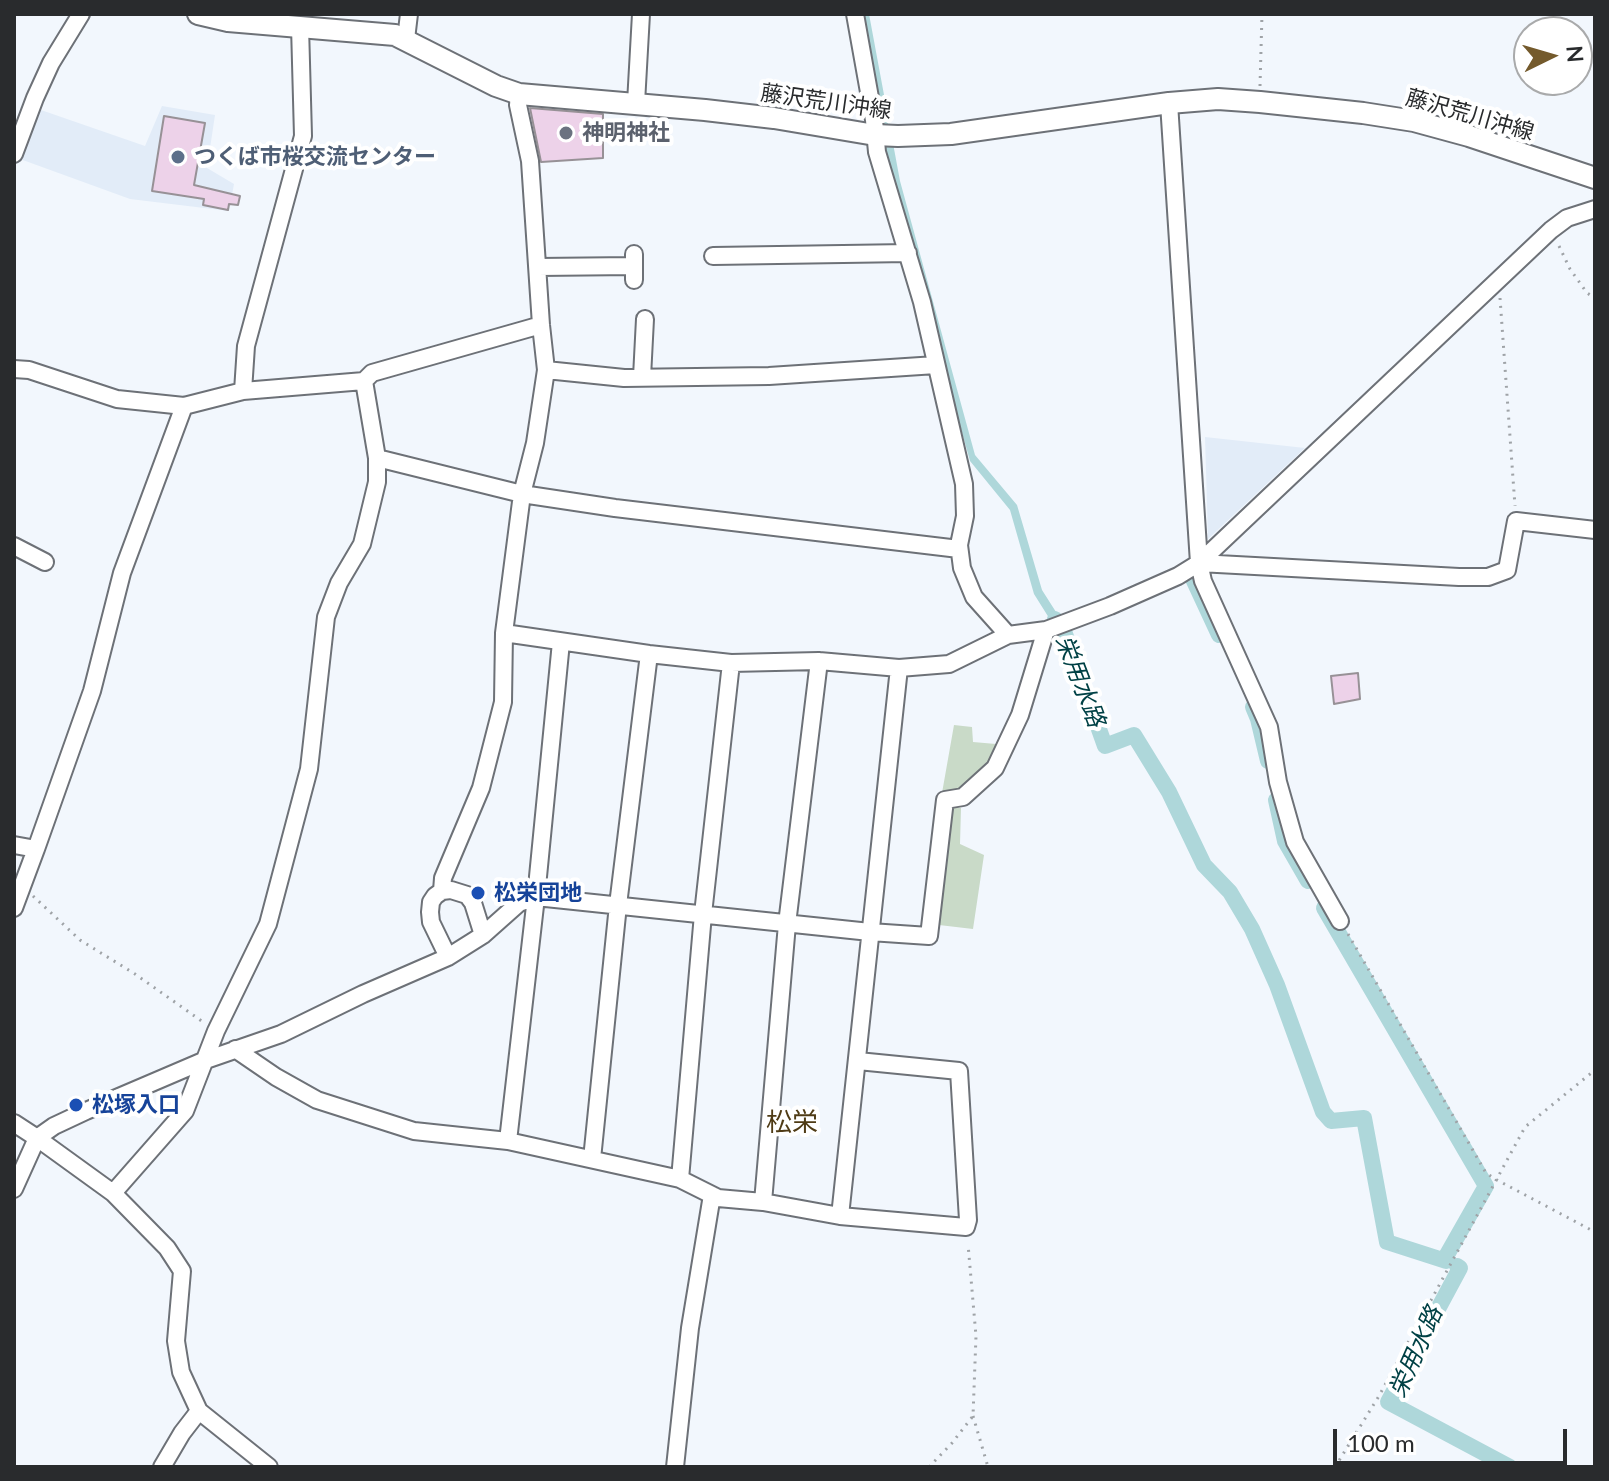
<!DOCTYPE html>
<html>
<head>
<meta charset="utf-8">
<style>
  body { margin:0 }
  #map { position:relative; width:1609px; height:1481px; overflow:hidden; background:#f2f7fd; font-family:Lato,sans-serif }
  canvas { display:block }
  .frame { position:absolute; inset:0; border:16px solid #292b2d; pointer-events:none }
  .north { position:absolute; left:1513px; top:16px; width:80px; height:80px; box-sizing:border-box; background:#fff; border:2px solid #a9aaab; border-radius:50%; rotate:85deg; font-size:22px; font-weight:700; line-height:32px; text-align:center; color:#292b2d }
  .north::after { content:''; display:block; margin:auto; width:28px; height:36px; background:#745a2c; clip-path:polygon(50% 0,100% 100%,50% 72%,0 100%) }
  .scale { position:absolute; left:1333px; top:1429px; width:234px; height:36px; box-sizing:border-box; border:4px solid #292b2d; border-top:0; padding-left:10px; font-size:24px; line-height:28px; white-space:nowrap; color:#292b2d; -webkit-text-stroke:6px #fff; paint-order:stroke }
</style>
</head>
<body>
<div id="map">
<canvas width="1609" height="1481"></canvas>
<div class="frame"></div>
<div class="north">N</div>
<div class="scale">100 m</div>
</div>
<script>
const ctx = document.querySelector('canvas').getContext('2d');
ctx.lineJoin = 'round';
function fill(path, color) { ctx.fillStyle = color; ctx.fill(path, 'evenodd'); }
const poly = rows => new Path2D(rows.map(r => 'M' + r).join(''));
function stroke(path, color, width, dash) { ctx.strokeStyle = color; ctx.lineWidth = width; ctx.lineCap = dash ? 'butt' : 'round'; ctx.setLineDash(dash || []); ctx.stroke(path); }
function write(font, color, halo, rows, align = 'center') {
  ctx.font = font + ' Lato,"Noto Sans JP",sans-serif'; ctx.lineWidth = 8; ctx.setLineDash([]); ctx.textBaseline = 'middle'; ctx.strokeStyle = halo; ctx.fillStyle = color; for (const [text, x, y, turn = 0] of rows) {
    ctx.save(); ctx.translate(x, y); ctx.rotate((+turn || 0) * Math.PI / 180); ctx.textAlign = isNaN(turn) ? turn : align; if (halo) ctx.strokeText(text, 0, 0); ctx.fillText(text, 0, 0); ctx.restore();
  }
}
fill(poly([
  [162,106,215,115,207,168,234,184,229,211,130,199,20,159,41,110,145,146],
  [1205,437,1305,448,1208,539]
]), '#e2ecf8');
fill(poly([
  [954,725,972,727,973,742,996,744,988,767,959,792,942,793],
  [949,807,961,808,960,844,984,855,973,929,939,925]
]), '#c9dac8');
fill(poly([
  [862,14,869,14,900,181,975,455,1017,505,1042,590,1070,634,1061,637,1034,594,1010,510,970,461,892,183]
]), '#aed7da');
stroke(poly([
  [1193,579,1219,635],
  [1055,619,1065,634,1105,746,1134,735,1169,792,1204,865,1230,892,1252,929,1277,985,1323,1112,1331,1121,1364,1118,1387,1242,1446,1261],
  [1253,707,1258,719,1268,761],
  [1276,800,1285,841,1308,881],
  [1324,908,1486,1186,1444,1260],
  [1457,1266,1460,1268,1388,1402,1510,1467]
]), '#aed7da', 16);
const building = poly([
  [530,108,603,114,603,158,541,162,530,108],
  [164,116,205,123,194,185,240,196,238,205,229,204,228,210,203,205,204,199,152,191,164,116],
  [1358,673,1360,699,1334,704,1331,676,1358,673]
]);
fill(building, '#edd2e9');
stroke(building, '#979196', 2);
const minor = poly([
  [855,14,874,120,877,152,922,302,964,484,965,516,959,545,962,568,974,597,1008,635],
  [406,39,409,14],
  [636,103,641,14],
  [1169,103,1199,563,1203,581,1269,727,1278,782,1295,842,1340,921],
  [14,154,35,98,51,63,81,14],
  [713,256,908,253],
  [538,267,634,266],
  [634,280,634,254],
  [14,369,29,370,117,399,184,406,243,391,364,381,372,373,541,325],
  [546,370,624,378,769,376,936,365],
  [642,377,645,319],
  [243,391,246,346,303,136,300,26],
  [377,458,522,494,615,508,959,549],
  [14,546,45,562],
  [1199,563,1459,577,1488,577,1507,570,1516,521,1595,530],
  [504,633,649,654,731,663,819,661,899,668,949,664,1008,635,1046,630,1110,606,1178,576,1199,563,1551,230,1567,218,1595,209],
  [561,642,536,897,508,1141,680,1179,718,1198,763,1202,840,1216,966,1227,968,1220,959,1071,858,1061],
  [14,845,36,849,14,908],
  [36,849,92,691,122,573,184,406],
  [442,891,443,878,481,788,503,702,504,633,522,494,535,443,546,370,541,325,530,161,518,105,519,94],
  [448,957,431,922,430,912,431,902,435,896,442,891,451,890,467,895,473,903,483,935],
  [235,1049,276,1077,317,1100,414,1131,508,1141],
  [14,1123,37,1138,54,1126,86,1111,203,1061,281,1034,363,994,448,957,483,935,519,903,536,897,870,932,929,936,945,800,963,797,995,768,1020,715,1046,630],
  [592,1159,618,905,649,654],
  [680,1179,703,914,731,663],
  [14,1189,37,1138,113,1193,167,1248,182,1271,176,1341,181,1372,199,1411,269,1467],
  [113,1193,185,1111,216,1031,268,924,309,769,326,617,339,583,362,544,377,482,377,458,364,381],
  [763,1202,787,924,819,661],
  [840,1216,899,668],
  [162,1467,182,1433,199,1411],
  [675,1467,690,1328,712,1195]
]);
const major = poly([
  [198,14,228,21,395,35,496,86,519,94,705,110,774,118,875,135,898,136,951,134,1169,103,1218,99,1260,102,1363,113,1414,121,1469,136,1595,178]
]);
stroke(minor, '#6d7177', 20);
stroke(major, '#6d7177', 24);
stroke(poly([
  [1260,86,1262,14],
  [1559,246,1570,269,1587,293,1595,298],
  [1500,298,1515,506],
  [33,896,80,940,135,974,203,1022],
  [1348,934,1486,1173,1497,1180,1595,1232],
  [973,1416,988,1467],
  [929,1467,952,1443,973,1416,976,1336,968,1244],
  [1335,1467,1379,1396,1525,1127,1595,1070]
]), '#9fa3a7', 3, [2, 6]);
stroke(minor, '#fff', 16);
stroke(major, '#fff', 20);
for (const [x, y, r, color] of [
  [566,133,8,"#6b7280"],
  [178,157,8,"#5c6f8a"],
  [478,893,8,"#1a4fb4"],
  [76,1105,8,"#1a4fb4"]
]) { const dot = new Path2D(); dot.arc(x, y, r, 0, 2 * Math.PI); ctx.fillStyle = color; ctx.fill(dot); stroke(dot, '#fff', 3); }
write('22px', '#292b2d', '#fff', [
  ["藤沢荒川沖線",826,102,8],
  ["藤沢荒川沖線",1470,115,16]
]);
write('bold 22px', '#5b616d', '#fff', [
  ["神明神社",582,133]
], 'left');
write('bold 22px', '#4e5e75', '#fff', [
  ["つくば市桜交流センター",194,157]
], 'left');
write('bold 22px', '#164399', '#fff', [
  ["松栄団地",494,893],
  ["松塚入口",92,1105]
], 'left');
write('italic 24px', '#004145', '#fff', [
  ["栄用水路",1080,681,69],
  ["栄用水路",1416,1352,-66]
]);
write('26px', '#4f3b15', '#fff', [
  ["松栄",792,1123]
]);
</script>
</body>
</html>
